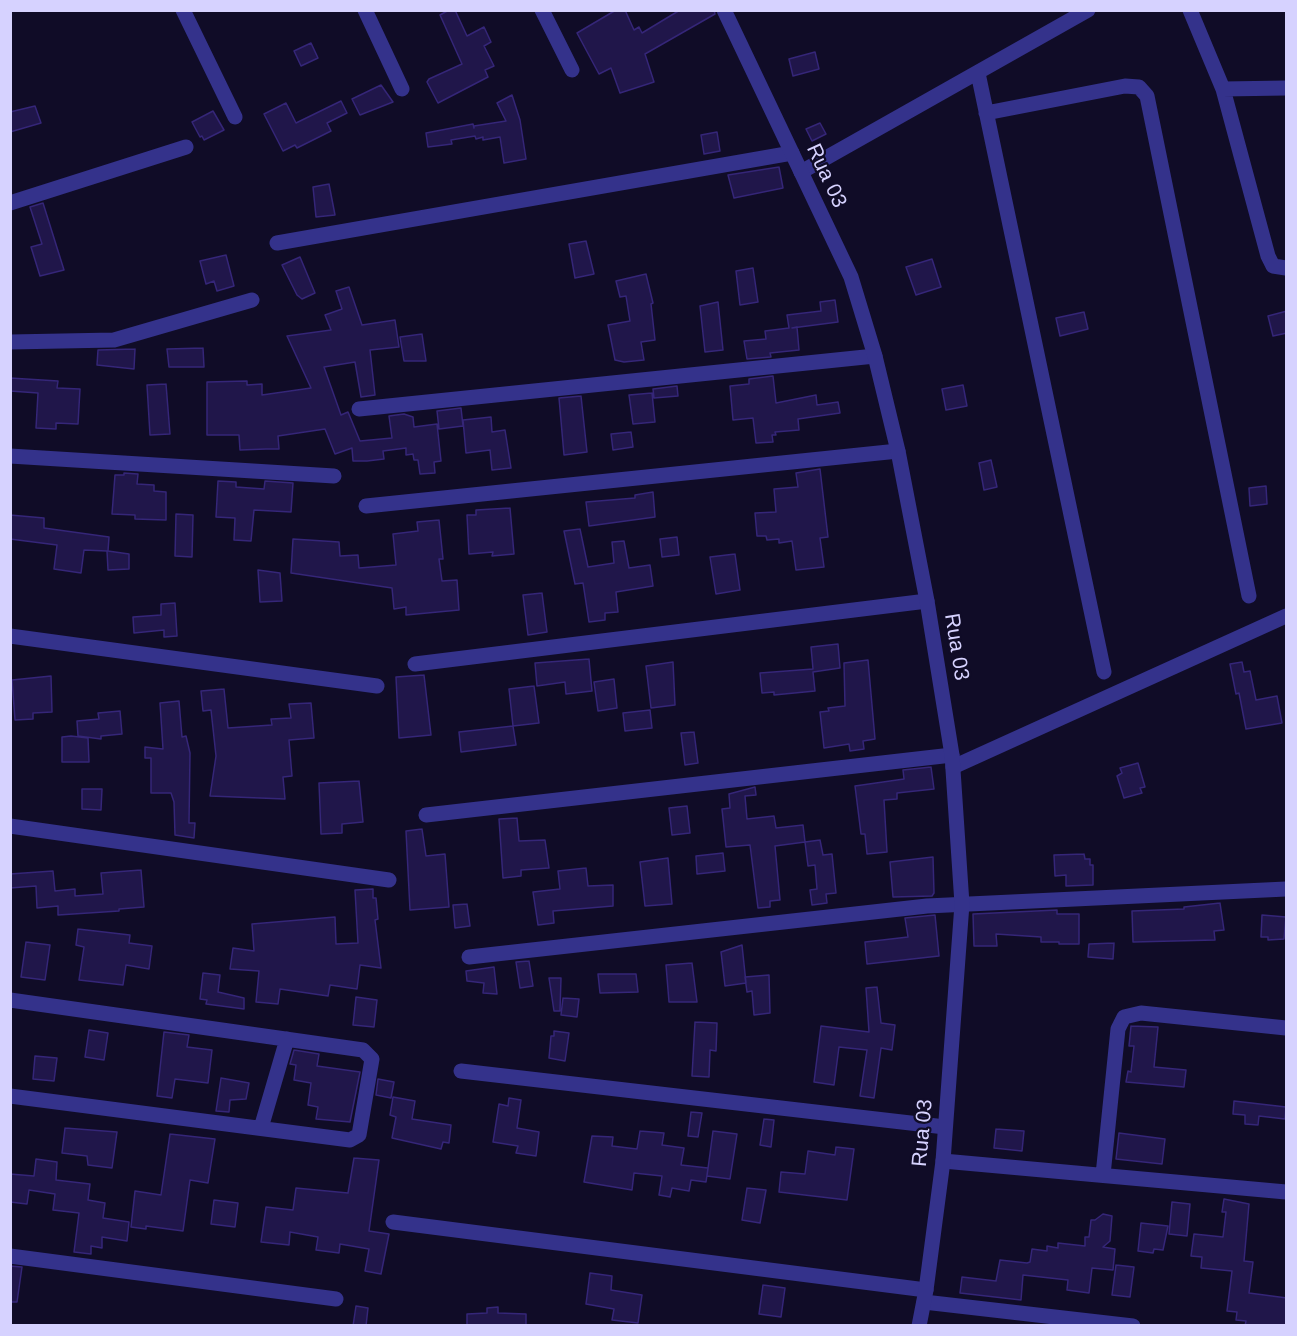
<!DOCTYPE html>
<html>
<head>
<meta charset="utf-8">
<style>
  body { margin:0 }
  #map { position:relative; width:1297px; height:1336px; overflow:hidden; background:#100c27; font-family:Arial,sans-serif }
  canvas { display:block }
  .frame { position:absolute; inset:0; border:12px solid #d6d2ff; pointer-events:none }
</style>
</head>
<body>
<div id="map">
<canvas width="1297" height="1336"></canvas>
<div class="frame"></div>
</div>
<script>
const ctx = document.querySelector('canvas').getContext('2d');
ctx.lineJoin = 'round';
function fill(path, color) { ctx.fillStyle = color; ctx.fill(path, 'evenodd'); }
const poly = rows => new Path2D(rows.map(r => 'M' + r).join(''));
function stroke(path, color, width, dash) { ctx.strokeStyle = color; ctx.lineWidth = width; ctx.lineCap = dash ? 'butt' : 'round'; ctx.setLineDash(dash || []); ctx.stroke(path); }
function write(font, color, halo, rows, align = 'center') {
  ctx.font = font + ' Arial,sans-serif'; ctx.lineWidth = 4.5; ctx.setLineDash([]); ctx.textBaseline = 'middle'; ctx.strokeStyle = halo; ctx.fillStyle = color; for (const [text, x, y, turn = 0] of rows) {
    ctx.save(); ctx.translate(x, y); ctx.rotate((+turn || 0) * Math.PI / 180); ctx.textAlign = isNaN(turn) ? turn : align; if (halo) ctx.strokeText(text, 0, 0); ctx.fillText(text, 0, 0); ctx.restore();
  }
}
const building = poly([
  [449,10,455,10,467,36,484,27,491,42,484,46,494,66,485,70,488,77,438,103,427,82,429,79,462,64,440,15,449,10],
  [616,10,625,10,634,30,639,27,642,33,680,10,714,10,715,14,645,54,654,82,620,93,611,68,599,74,577,33,616,10],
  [311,43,318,58,301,66,294,51,311,43],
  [815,52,819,69,793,76,789,59,815,52],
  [381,85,393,102,360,115,352,99,381,85],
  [512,95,520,120,526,159,504,163,500,137,483,140,483,137,476,139,475,136,451,140,452,144,428,147,426,133,473,124,474,128,474,126,506,121,497,103,512,95],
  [341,101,347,113,327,123,331,131,297,148,295,145,283,151,264,114,286,103,296,123,341,101],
  [35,106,41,123,10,132,10,112,35,106],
  [213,111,224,130,204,140,202,136,200,137,192,122,213,111],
  [820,123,826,134,812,141,806,129,820,123],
  [717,132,720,151,704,154,701,135,717,132],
  [779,167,783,188,734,198,728,175,779,167],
  [329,184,335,215,316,217,313,187,329,184],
  [43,203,64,270,40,276,31,247,42,244,30,207,43,203],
  [586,241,594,274,575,278,569,244,586,241],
  [226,255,234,286,217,291,214,281,206,284,200,261,226,255],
  [300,257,315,293,302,299,297,295,282,265,300,257],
  [932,259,941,287,916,295,906,267,932,259],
  [753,268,758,302,740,305,736,271,753,268],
  [646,274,653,303,651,304,655,340,641,342,644,360,624,362,615,360,608,325,630,321,626,296,620,297,616,281,646,274],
  [349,287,362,325,395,320,399,347,370,350,375,395,361,397,355,362,324,367,341,415,348,412,360,441,392,438,389,416,404,414,413,417,414,427,437,424,441,461,434,462,435,473,420,474,418,460,414,460,413,454,406,455,406,448,383,451,384,459,367,461,353,461,352,448,335,454,325,429,278,436,279,449,266,449,240,450,239,435,207,435,207,382,247,381,247,385,262,384,262,395,311,388,287,336,331,330,325,315,342,309,336,291,349,287],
  [835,300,838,322,792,328,797,327,799,350,770,353,771,357,747,359,744,341,766,339,765,331,789,328,787,315,821,311,820,302,835,300],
  [718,302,723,350,705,352,700,306,718,302],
  [1287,311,1287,333,1273,336,1268,316,1287,311],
  [1084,312,1088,329,1060,336,1056,318,1084,312],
  [422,334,426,361,404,361,400,337,422,334],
  [203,348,204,367,169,367,167,349,203,348],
  [135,349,134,369,97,365,98,350,135,349],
  [773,376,776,403,816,395,817,405,838,402,840,413,798,419,799,430,775,432,776,435,772,435,773,442,756,443,753,418,733,420,730,386,749,384,749,379,773,376],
  [10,378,58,381,57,388,80,389,78,424,56,423,56,429,36,428,38,393,10,391,10,378],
  [166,384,170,434,150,435,147,385,166,384],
  [963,385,967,406,946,410,942,389,963,385],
  [677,386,678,396,654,398,653,389,677,386],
  [652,393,655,422,633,424,629,395,652,393],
  [581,396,587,452,564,455,559,398,581,396],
  [461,408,463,426,439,429,437,411,461,408],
  [491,417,492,432,505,430,511,468,492,470,490,450,466,453,463,420,491,417],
  [631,432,633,447,613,450,611,434,631,432],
  [991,460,997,487,984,490,979,463,991,460],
  [820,469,828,537,820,538,824,567,796,570,792,541,779,543,779,539,767,540,766,536,757,536,755,513,776,512,774,489,798,487,796,473,820,469],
  [124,473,138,474,137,484,154,485,154,491,166,492,166,520,135,519,135,515,112,514,115,475,124,475,124,473],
  [218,481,236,482,236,487,264,489,265,481,293,483,291,512,254,510,251,541,234,540,235,518,216,517,218,481],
  [1266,486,1267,504,1250,506,1249,488,1266,486],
  [653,492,655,517,589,526,586,502,635,498,635,495,653,492],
  [510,508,514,554,492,556,493,552,469,554,467,515,476,515,476,510,510,508],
  [176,514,193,515,192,557,175,556,176,514],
  [10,515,44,518,44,528,109,537,108,551,129,554,129,569,108,570,107,551,84,550,81,573,54,569,57,545,10,539,10,515],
  [439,520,443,559,439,559,442,581,457,580,459,610,406,615,406,607,394,609,392,588,291,573,293,539,339,542,340,556,358,555,359,568,396,565,393,534,418,531,417,522,439,520],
  [580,529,588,567,614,563,612,542,624,541,629,568,650,565,653,586,616,592,618,612,605,613,605,620,589,622,583,583,575,584,564,531,580,529],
  [677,537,679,555,662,557,660,539,677,537],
  [735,554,740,590,716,594,710,557,735,554],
  [258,570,280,573,282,601,260,602,258,570],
  [542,593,547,632,528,635,523,595,542,593],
  [175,603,177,636,164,637,164,630,134,633,133,617,161,615,161,604,175,603],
  [838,644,840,668,813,672,815,691,774,695,774,692,762,693,760,673,813,669,811,647,838,644],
  [589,659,592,691,566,694,565,682,537,686,535,663,589,659],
  [868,660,875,739,863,741,864,749,850,751,849,744,824,748,820,712,829,711,828,708,845,706,844,663,868,660],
  [673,662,675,705,651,708,646,666,673,662],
  [1242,662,1244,672,1250,671,1256,700,1277,696,1282,723,1246,729,1239,693,1236,694,1230,664,1242,662],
  [424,675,431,735,399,738,396,677,424,675],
  [51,676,52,712,33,713,33,719,15,720,12,680,51,676],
  [614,679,617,708,598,711,594,682,614,679],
  [534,686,539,723,513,726,516,745,461,752,459,732,513,726,509,689,534,686],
  [224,689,228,728,272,725,271,719,291,718,289,704,311,703,314,738,289,740,292,776,283,777,285,799,210,796,216,756,211,710,203,711,201,691,224,689],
  [179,701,182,737,186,736,190,753,189,823,195,823,194,838,175,835,174,802,171,793,151,793,151,758,145,758,145,747,163,749,160,703,179,701],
  [650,710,652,728,625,731,623,713,650,710],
  [120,711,122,734,101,736,101,739,78,736,77,721,99,719,98,713,120,711],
  [694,732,698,763,685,765,681,733,694,732],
  [71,736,88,738,89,762,62,762,62,737,71,736],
  [1138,763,1145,787,1140,788,1142,793,1124,798,1117,776,1122,773,1120,768,1138,763],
  [931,767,934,789,897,793,897,799,884,800,887,852,867,854,865,834,861,834,855,786,904,779,903,770,931,767],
  [359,781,363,822,342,824,342,833,321,834,319,783,359,781],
  [755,787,756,795,745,796,747,819,774,816,776,828,803,825,805,842,775,846,780,900,770,901,770,907,758,908,750,845,726,847,722,809,730,808,729,794,755,787],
  [82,789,102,789,101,810,82,809,82,789],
  [687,806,690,833,672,835,669,808,687,806],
  [517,818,519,841,545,840,549,868,521,870,521,876,503,878,499,819,517,818],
  [422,829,426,856,445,854,449,907,410,910,406,831,422,829],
  [820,840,823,855,832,854,836,893,826,894,827,903,812,905,810,890,817,889,815,865,808,866,805,842,820,840],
  [723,853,725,871,697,874,696,856,723,853],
  [1084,854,1085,859,1090,859,1090,865,1093,865,1093,885,1066,886,1066,875,1055,876,1054,855,1084,854],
  [933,857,934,893,932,896,893,897,890,862,933,857],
  [668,858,672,904,645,906,640,862,668,858],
  [586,868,588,886,613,885,613,906,553,911,554,923,538,925,533,892,560,889,558,871,586,868],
  [141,870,144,907,119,909,119,911,58,915,58,906,37,908,36,886,10,888,10,874,53,871,55,891,75,889,75,896,103,894,101,873,141,870],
  [373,889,373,898,376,898,378,919,375,920,381,968,360,965,357,989,330,985,328,996,280,989,278,1004,256,1002,259,971,230,969,233,948,254,951,252,924,335,917,336,944,358,943,355,890,373,889],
  [1220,903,1224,930,1214,931,1215,940,1133,942,1132,911,1184,909,1184,907,1220,903],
  [467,904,470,926,455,928,453,905,467,904],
  [1057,910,1057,914,1079,914,1079,944,1059,944,1059,942,1041,942,1041,937,996,934,997,946,974,946,973,914,1057,910],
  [935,915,939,956,867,964,865,942,908,937,905,918,935,915],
  [1262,915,1286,917,1284,939,1268,940,1268,937,1261,937,1262,915],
  [78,929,130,935,129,943,152,946,149,969,126,965,123,985,79,980,84,947,76,945,78,929],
  [26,942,50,945,45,980,21,977,26,942],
  [1114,943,1113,959,1088,957,1089,944,1114,943],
  [742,945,746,983,725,986,721,952,742,945],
  [529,961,533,986,520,988,516,962,529,961],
  [692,963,697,1002,669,1002,666,965,692,963],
  [494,967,497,994,483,993,484,983,467,981,466,971,494,967],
  [203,973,220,975,218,992,244,998,244,1009,206,1004,207,1000,200,999,203,973],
  [598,974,636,974,638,992,600,993,598,974],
  [769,975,770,1013,754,1015,752,991,747,992,745,977,769,975],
  [549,978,561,978,560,1011,554,1011,549,978],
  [877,987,881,1023,895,1025,892,1050,881,1048,874,1098,860,1096,867,1050,839,1047,834,1085,814,1082,821,1026,869,1032,866,988,877,987],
  [356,997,377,1000,374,1027,353,1025,356,997],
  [563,998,579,999,577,1017,561,1015,563,998],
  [695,1022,717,1023,716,1051,710,1050,709,1077,692,1076,695,1022],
  [1131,1026,1158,1027,1154,1067,1186,1070,1184,1087,1126,1082,1128,1071,1131,1072,1134,1046,1129,1046,1131,1026],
  [89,1030,108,1033,104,1060,85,1057,89,1030],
  [554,1031,569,1033,565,1061,549,1058,551,1036,554,1036,554,1031],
  [164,1032,189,1035,187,1047,212,1050,208,1083,175,1079,172,1098,157,1096,164,1032],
  [294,1050,319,1054,317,1066,360,1072,350,1122,316,1119,318,1107,308,1105,311,1083,294,1080,296,1065,290,1064,294,1050],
  [35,1056,57,1058,54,1081,33,1079,35,1056],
  [221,1078,249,1083,246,1099,230,1100,229,1112,216,1111,221,1078],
  [378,1079,394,1082,391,1098,376,1095,378,1079],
  [393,1097,415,1101,412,1119,451,1125,449,1143,443,1142,441,1149,392,1138,396,1117,390,1115,393,1097],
  [509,1098,521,1100,517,1128,539,1132,536,1156,516,1153,518,1146,493,1142,499,1104,508,1106,509,1098],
  [1234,1101,1286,1107,1285,1119,1259,1116,1258,1125,1245,1124,1245,1115,1233,1114,1234,1101],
  [691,1112,702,1113,698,1137,688,1136,691,1112],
  [764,1119,774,1120,771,1147,760,1145,764,1119],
  [65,1128,117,1132,112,1168,88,1165,87,1156,62,1153,65,1128],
  [996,1129,1024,1131,1022,1151,994,1148,996,1129],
  [640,1131,664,1133,662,1145,684,1148,681,1165,708,1168,706,1182,691,1180,689,1191,672,1188,670,1197,659,1195,662,1176,634,1173,632,1190,584,1182,592,1136,613,1137,612,1146,637,1149,640,1131],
  [713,1131,737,1134,730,1179,707,1176,713,1131],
  [1119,1133,1165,1139,1162,1164,1116,1159,1119,1133],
  [170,1134,215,1139,208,1183,190,1180,183,1231,146,1226,146,1229,131,1227,135,1191,161,1195,170,1134],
  [836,1147,854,1149,847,1200,779,1192,781,1172,805,1174,808,1151,835,1155,836,1147],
  [354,1158,379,1160,369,1231,389,1234,381,1274,365,1271,369,1249,340,1244,339,1253,316,1250,318,1237,290,1232,289,1245,261,1242,266,1207,293,1210,296,1188,348,1193,354,1158],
  [36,1159,57,1162,56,1180,90,1184,88,1200,105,1203,103,1218,129,1222,127,1241,102,1237,102,1248,91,1246,91,1254,74,1252,79,1213,53,1210,55,1194,29,1190,27,1204,10,1202,10,1174,34,1176,36,1159],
  [747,1188,766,1190,760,1223,742,1220,747,1188],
  [1224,1199,1249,1204,1244,1261,1253,1262,1249,1293,1287,1298,1287,1326,1245,1326,1246,1321,1236,1320,1237,1312,1227,1311,1232,1271,1201,1268,1202,1257,1191,1256,1194,1234,1223,1237,1226,1212,1222,1212,1224,1199],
  [214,1200,238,1203,235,1227,211,1224,214,1200],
  [1172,1202,1190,1204,1187,1236,1169,1234,1172,1202],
  [1103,1214,1112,1216,1110,1241,1103,1247,1115,1249,1113,1270,1092,1268,1089,1293,1067,1290,1068,1280,1023,1275,1021,1300,960,1293,962,1277,996,1281,1000,1260,1027,1263,1030,1262,1032,1249,1047,1251,1047,1246,1058,1248,1058,1243,1085,1246,1085,1237,1089,1237,1091,1220,1095,1220,1103,1214],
  [1141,1223,1168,1226,1163,1250,1154,1249,1153,1253,1138,1251,1141,1223],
  [1116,1265,1134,1267,1130,1297,1112,1295,1116,1265],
  [10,1266,22,1267,17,1302,10,1302,10,1266],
  [590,1273,612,1276,611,1290,642,1295,638,1323,612,1320,614,1309,586,1304,590,1273],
  [763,1285,785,1288,781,1317,759,1314,763,1285],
  [356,1306,368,1308,366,1326,353,1326,356,1306],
  [498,1307,498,1313,526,1314,526,1326,467,1326,467,1314,487,1313,487,1308,498,1307]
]);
fill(building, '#20164a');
stroke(building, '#352678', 1.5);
stroke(poly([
  [183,10,235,117],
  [365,10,402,89],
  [542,10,572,70],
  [1190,10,1223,89,1268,256,1273,266,1286,268],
  [978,73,1104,672],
  [1223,89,1286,88],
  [986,113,1125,86,1139,87,1147,96,1249,596],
  [801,172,1088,10],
  [10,203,186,147],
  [277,243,792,153],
  [10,342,114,340,252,300],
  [359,409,875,356],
  [10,456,334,476],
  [366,506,898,451],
  [10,636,377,686],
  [415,664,927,601],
  [953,767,1286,616],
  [426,815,952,755],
  [10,826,389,880],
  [469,957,927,906,1286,889],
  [10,1000,363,1050,372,1059,359,1135,350,1140,10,1096],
  [461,1071,945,1127],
  [261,1128,287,1039],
  [943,1161,1286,1192],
  [1103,1175,1118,1029,1124,1017,1141,1013,1286,1028],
  [393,1222,926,1290],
  [10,1256,336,1299],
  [924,1302,1133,1326]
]), '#34328b', 15);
stroke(poly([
  [724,10,851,277,875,356,898,451,927,601,952,755,962,904,943,1161,926,1290,919,1326]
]), '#34328b', 15);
write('21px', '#d6d2ff', '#100c27', [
  ["Rua 03",826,176,65],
  ["Rua 03",956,647,81],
  ["Rua 03",923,1133,-85]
]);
</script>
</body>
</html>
